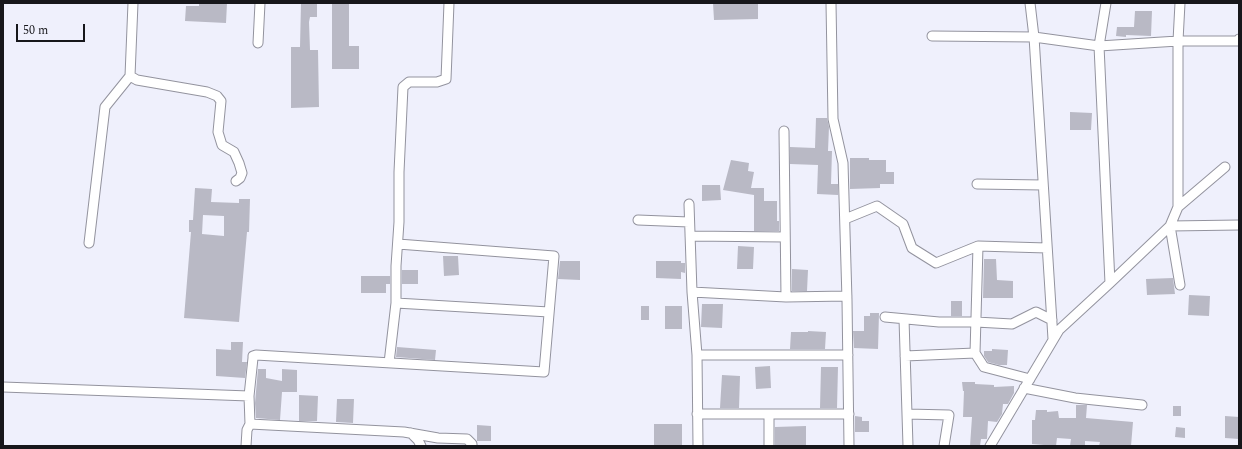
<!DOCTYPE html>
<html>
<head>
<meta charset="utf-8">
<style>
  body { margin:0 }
  #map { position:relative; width:1242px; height:449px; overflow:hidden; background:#eff0fc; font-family:Spectral,serif }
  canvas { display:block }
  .frame { position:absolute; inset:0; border:4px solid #17171b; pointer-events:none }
  .scale { position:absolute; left:16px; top:24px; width:69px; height:18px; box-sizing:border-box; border:2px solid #17171b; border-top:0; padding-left:5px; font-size:12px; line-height:14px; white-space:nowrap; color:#17171b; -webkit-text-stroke:3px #eff0fc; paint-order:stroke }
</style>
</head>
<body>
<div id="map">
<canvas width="1242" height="449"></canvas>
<div class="frame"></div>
<div class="scale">50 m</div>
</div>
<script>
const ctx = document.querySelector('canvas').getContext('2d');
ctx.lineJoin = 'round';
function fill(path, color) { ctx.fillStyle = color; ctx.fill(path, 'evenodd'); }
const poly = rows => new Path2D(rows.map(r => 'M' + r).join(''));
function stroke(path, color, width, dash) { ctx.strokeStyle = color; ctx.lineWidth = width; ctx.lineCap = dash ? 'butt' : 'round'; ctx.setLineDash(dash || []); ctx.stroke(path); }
fill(poly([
  [199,3,227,3,226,23,185,21,186,6,199,6],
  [301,3,317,3,317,17,310,17,309,22,310,50,318,50,319,107,291,108,291,47,300,47],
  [332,3,349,3,349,46,359,46,359,69,332,69],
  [713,3,758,3,758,19,714,20],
  [1135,11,1152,11,1151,36,1126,35,1126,37,1116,36,1117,27,1134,27],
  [1070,112,1092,113,1091,130,1070,130],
  [816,118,827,118,829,127,828,151,832,151,831,184,838,184,838,195,817,194,818,165,790,164,790,147,815,148],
  [850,158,869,158,869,160,886,160,886,172,894,172,894,184,880,184,880,188,850,189],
  [731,160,749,163,748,171,754,172,751,188,764,188,764,201,777,201,777,221,779,221,779,231,754,231,754,195,723,190],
  [702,185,720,185,721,200,702,201],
  [195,188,212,189,211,202,239,203,239,199,250,199,249,232,247,232,239,322,184,318,191,232,189,232,189,220,193,220],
  [203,215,224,216,224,236,202,234],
  [738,246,754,247,753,269,737,269],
  [443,256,458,256,459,275,444,276],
  [984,259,996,259,997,280,1013,281,1013,298,983,298],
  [560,261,580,261,580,280,558,279],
  [656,261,681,261,681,263,685,263,685,273,681,272,681,279,656,278],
  [792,269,808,270,807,291,792,291],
  [402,270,418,270,418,284,402,284],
  [361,276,390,276,390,284,386,284,386,293,361,293],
  [1173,278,1175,294,1147,295,1146,279],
  [1189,295,1210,296,1209,316,1188,315],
  [951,301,962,301,962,316,951,316],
  [702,304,723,304,722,328,701,327],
  [641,306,649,306,649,320,641,320],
  [665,306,682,306,682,329,665,329],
  [870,313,879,313,878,349,854,348,853,331,864,331,864,316,870,316],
  [808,331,826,332,825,349,790,349,791,332,808,332],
  [231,342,243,342,242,362,247,362,245,378,216,376,216,349,231,350],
  [397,347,436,350,435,360,396,357],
  [992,349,1008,350,1007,365,999,365,988,362,984,356,984,351,992,351],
  [770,366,771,388,756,389,755,367],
  [821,367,838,367,837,408,820,408],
  [258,369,266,369,266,378,282,381,282,369,297,370,297,392,282,392,280,420,256,418,255,403],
  [722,375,740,376,739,408,720,408],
  [962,382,975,382,975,384,994,385,994,387,1014,386,1014,393,1008,404,1003,404,1002,414,997,422,988,421,987,439,981,439,980,446,970,446,972,417,963,417,964,391,963,391],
  [299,395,318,396,317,421,299,421],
  [337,399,354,399,353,423,336,422],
  [1076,405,1087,405,1086,418,1133,422,1131,446,1099,446,1100,442,1085,441,1085,446,1070,446,1071,439,1057,438,1056,446,1032,444,1032,420,1035,420,1036,410,1047,410,1047,412,1058,411,1059,418,1076,418],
  [1173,406,1181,406,1181,416,1173,416],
  [855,416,862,417,862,421,869,421,869,432,855,432],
  [1225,416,1239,417,1239,439,1225,438],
  [654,424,682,424,682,446,654,446],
  [477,425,491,426,491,441,477,441],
  [806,426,806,446,775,446,775,427],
  [1176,427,1185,428,1185,438,1175,437]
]), '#b9b9c5');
const street = poly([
  [831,3,833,119,843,163,847,300,849,446],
  [1030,3,1034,37,1099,46,1106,3],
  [932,36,1034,37,1053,339],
  [258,43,260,3],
  [130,76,133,3],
  [784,131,786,297],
  [977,184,1043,185],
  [689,204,692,292,697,355,698,446],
  [1178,207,1225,167],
  [845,219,877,206,903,224,912,248,936,263,978,246,1047,248],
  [638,220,689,222],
  [690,236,785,237],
  [89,243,105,107,130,76,137,80,207,92,217,96,221,101,218,132,222,145,234,152,239,163,242,173,240,178,236,181],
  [1110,283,1099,46,1178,41,1180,3],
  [1180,285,1170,226,1178,207,1178,41,1239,41,1239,39],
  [692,292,786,297,847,296],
  [396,303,549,312],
  [885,317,939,322,976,322,1012,324,1036,312,1052,320],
  [904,319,908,446],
  [975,353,978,246],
  [697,355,848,355],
  [905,356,975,353,984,367,1030,379],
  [389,363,396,303,396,266,399,222,399,172,403,87,409,82,437,82,446,79,449,3],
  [3,387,249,396],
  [1024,388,1075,398,1142,405],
  [697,414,849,414],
  [907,414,949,415,944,446],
  [250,424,404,432,438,438,467,439,472,444,472,446],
  [411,433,418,440,421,446],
  [246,446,247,430,250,424,249,396,253,358,253,356,256,355,544,372,554,256,398,244],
  [769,446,769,414],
  [990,446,1059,330,1110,283,1170,226,1239,225]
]);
stroke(street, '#93939e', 11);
stroke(street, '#fff', 9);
</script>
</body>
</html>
